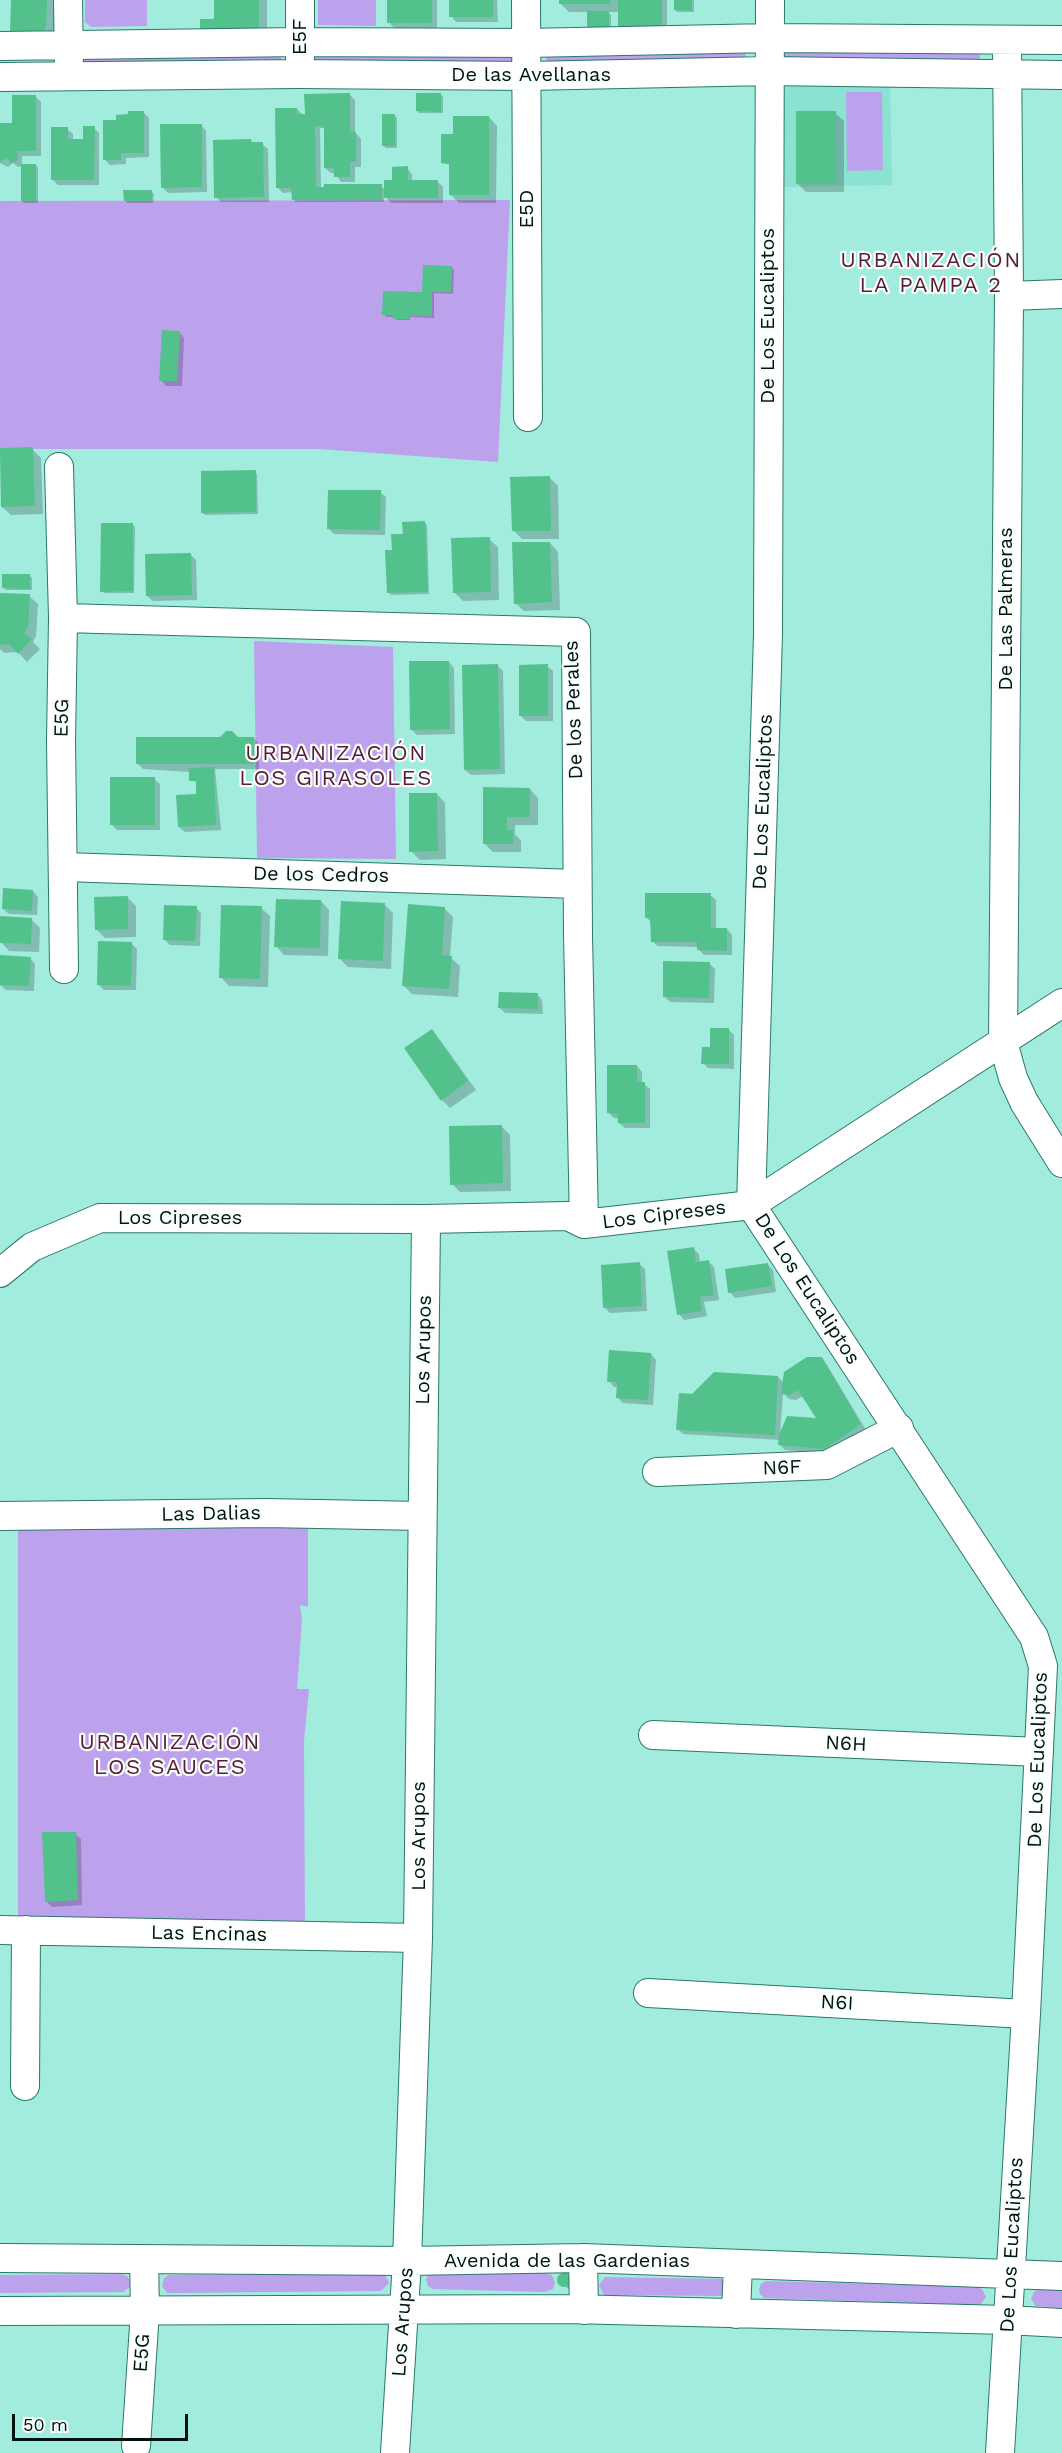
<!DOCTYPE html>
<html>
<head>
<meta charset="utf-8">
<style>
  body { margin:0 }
  #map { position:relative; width:1062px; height:2453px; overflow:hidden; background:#a1ecdd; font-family:"Work Sans",sans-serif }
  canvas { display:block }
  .scale { position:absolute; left:12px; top:2414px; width:176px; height:27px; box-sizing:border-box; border:3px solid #00130f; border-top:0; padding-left:8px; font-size:18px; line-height:21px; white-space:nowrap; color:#00130f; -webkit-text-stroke:4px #f7fefc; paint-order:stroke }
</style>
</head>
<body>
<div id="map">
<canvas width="1062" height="2453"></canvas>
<div class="scale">50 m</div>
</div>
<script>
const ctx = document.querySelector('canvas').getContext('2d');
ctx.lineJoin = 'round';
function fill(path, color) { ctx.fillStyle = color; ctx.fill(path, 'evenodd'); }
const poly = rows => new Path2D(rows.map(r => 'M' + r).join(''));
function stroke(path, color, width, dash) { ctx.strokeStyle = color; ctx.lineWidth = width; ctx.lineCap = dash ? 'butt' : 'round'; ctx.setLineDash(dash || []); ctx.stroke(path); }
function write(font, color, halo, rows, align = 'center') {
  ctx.font = font + ' "Work Sans",sans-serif'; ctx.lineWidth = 4.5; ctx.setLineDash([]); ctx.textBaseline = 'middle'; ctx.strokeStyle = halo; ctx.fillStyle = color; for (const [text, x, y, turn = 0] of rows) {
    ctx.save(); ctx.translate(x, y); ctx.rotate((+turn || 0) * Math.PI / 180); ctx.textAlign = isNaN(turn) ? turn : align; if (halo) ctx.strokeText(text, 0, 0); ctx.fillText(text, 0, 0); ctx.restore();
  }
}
fill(poly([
  [890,81,892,185,784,187,782,84]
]), '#8be2d0');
fill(poly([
  [85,0,147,0,147,26,91,27,85,22],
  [318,0,376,0,376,26,318,25],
  [743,48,746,53,744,61,549,66,546,61,547,55],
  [781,52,979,52,980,57,980,60,785,64],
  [84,54,281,56,281,59,279,64,83,65],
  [313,55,511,56,513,61,512,64,316,66],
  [846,92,882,92,883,170,847,171],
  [510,200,498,462,319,449,0,449,0,201],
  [254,641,393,647,396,859,257,858],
  [18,1517,308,1526,308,1607,300,1605,302,1620,297,1689,309,1689,304,1741,305,1927,18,1922],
  [433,2272,545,2273,552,2275,555,2283,553,2289,545,2292,432,2289,428,2286,426,2280,428,2275],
  [379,2273,385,2275,389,2283,381,2291,167,2293,162,2286,164,2278,169,2275],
  [120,2274,127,2276,130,2281,130,2287,123,2292,0,2293,0,2275],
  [605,2277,721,2279,724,2281,723,2296,604,2295,599,2285],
  [766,2281,976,2287,982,2289,986,2297,981,2304,975,2305,764,2298,760,2294,759,2289,761,2284],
  [1039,2289,1062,2290,1062,2308,1036,2306,1031,2299,1034,2292]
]), '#bca2ec');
fill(poly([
  [12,0,55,0,54,37,51,40],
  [216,0,267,0,267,38,215,20],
  [389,0,437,0,437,28,394,28,389,22],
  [451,0,497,0,498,22,456,22,451,16],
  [561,0,667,0,667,31,625,31,619,26,619,12,608,12,611,15,611,31,589,12,569,12,561,4],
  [675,0,694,0,694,12,677,12,675,10],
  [440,94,443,97,443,113,419,113,417,111],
  [350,95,355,100,355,132,361,139,361,167,355,167,355,182,341,182,335,173,331,173,325,168,326,128,320,128,321,189,381,186,386,190,407,168,412,174,412,181,437,181,443,187,443,203,391,203,384,195,384,202,295,202,293,192,283,193,277,187,297,109,303,115],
  [35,96,41,102,41,156,22,156,22,165,36,165,38,168,38,203,24,203,22,201,22,166,18,167,13,163,8,167,0,163,0,124,14,124],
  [143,112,149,118,149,157,126,158,126,164,110,165,104,159,117,122],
  [835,113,844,121,844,192,806,192,797,183],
  [394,115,397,118,397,148,386,148,384,146],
  [489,117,497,126,496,203,459,203,450,194,451,165,442,163,455,136],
  [201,125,206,131,207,192,168,193,162,187],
  [94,128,99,133,99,185,58,185,52,179,67,129,73,134,73,141,84,141],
  [251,140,254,144,262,144,268,149,269,202,221,202,216,197],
  [151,191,154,194,153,203,127,203,125,200],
  [452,268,454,270,453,294,434,293,434,318,410,317,410,320,397,320,395,317,386,317,384,314,423,293],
  [179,332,184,338,182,386,166,386,161,380],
  [32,449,41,458,43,514,11,515,2,507,0,450],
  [255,472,257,474,258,514,205,515,203,513],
  [549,477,558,486,559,539,522,539,513,530],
  [380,492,386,497,385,535,334,534,329,529],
  [424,522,427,525,429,594,391,595,389,592,394,551],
  [133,525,135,527,134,593,104,593,102,591],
  [489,539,498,547,499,600,463,601,454,592],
  [550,543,558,552,560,610,524,611,515,603],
  [190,554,196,560,197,600,153,601,147,596],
  [30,576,32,578,32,590,6,590,4,588],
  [0,595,29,596,38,604,36,636,33,642,40,649,27,662,18,652,4,653,0,649],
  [449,662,454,668,455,734,417,735,411,729],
  [498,666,503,671,505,774,471,775,465,770],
  [547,666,553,671,553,721,526,721,520,715],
  [237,738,254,738,259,744,259,769,215,769,221,830,185,832,179,827,198,795,197,782,190,780,190,772,143,769,138,764],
  [154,779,160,784,160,830,117,830,111,824],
  [530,789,538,798,538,825,515,825,515,834,521,841,521,852,493,852,484,843],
  [437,794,445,803,446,859,420,860,411,851],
  [33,891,38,897,37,915,9,914,3,909],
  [710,895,716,900,716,929,727,929,732,935,732,955,704,955,699,950,699,947,658,946,652,941,652,923,647,918],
  [127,897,136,906,136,937,105,938,96,929],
  [321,901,329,910,328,956,284,955,276,946],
  [384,904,393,913,391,969,348,967,340,959],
  [196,908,201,913,200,946,170,945,164,939],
  [261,908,270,916,268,987,229,986,221,977],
  [444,908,453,917,450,957,460,966,458,997,412,994,403,985],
  [31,919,40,928,39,952,9,951,1,942],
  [131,943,137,949,136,990,104,990,98,984],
  [30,958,35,964,34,991,6,990,0,985],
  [709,963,715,969,714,1003,670,1002,664,996],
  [537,994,542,1000,543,1014,505,1013,500,1008],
  [729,1030,734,1035,734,1069,708,1068,703,1063,711,1048],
  [432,1031,440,1040,476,1090,450,1108,442,1100],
  [637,1066,642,1072,642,1083,650,1089,650,1128,625,1128,619,1123,619,1118,614,1118,609,1113],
  [502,1127,510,1135,511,1191,460,1192,452,1184],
  [693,1248,699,1254,700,1263,708,1261,714,1267,719,1300,704,1302,707,1316,684,1320,679,1314],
  [639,1264,645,1269,647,1311,610,1313,605,1308],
  [767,1264,773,1270,776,1292,735,1298,730,1292],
  [651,1354,656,1360,653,1405,623,1403,617,1397,618,1387,614,1387,609,1381],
  [822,1359,827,1365,866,1430,831,1454,785,1450,780,1445,780,1440,683,1434,678,1429,692,1395,778,1377,784,1383],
  [783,1393,789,1399,796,1400,803,1396,819,1420,780,1435],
  [75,1834,81,1839,82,1905,52,1907,46,1901],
  [565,2274,574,2285,568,2289,559,2281,561,2275]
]), '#0003');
fill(poly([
  [11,0,47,0,46,28,42,32,10,32],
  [214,0,259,0,259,30,200,30,200,19,214,19],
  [387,0,432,0,432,23,387,23],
  [449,0,493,0,493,17,449,17],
  [559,0,610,0,610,4,559,4],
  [618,0,662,0,662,26,618,26],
  [674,0,692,0,692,11,674,10],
  [587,11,609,11,609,29,587,29],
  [350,93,350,132,356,132,356,162,350,162,350,177,334,177,334,168,324,168,324,126,315,126,316,187,324,187,324,184,382,184,382,200,292,200,291,188,276,188,275,108,297,108,297,114,305,114,304,94],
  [416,93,441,93,441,112,416,111],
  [12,95,36,95,36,151,17,151,18,160,15,162,11,163,6,158,0,162,0,123,12,123],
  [128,111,144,111,144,153,121,153,121,160,103,160,103,120,116,120,116,115,128,114],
  [796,111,836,111,836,184,796,184],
  [382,114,395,114,395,146,382,146],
  [453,116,489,116,489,195,449,195,449,164,441,163,441,134,453,134],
  [160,124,202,124,202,187,161,188],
  [83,126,95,126,94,180,51,180,51,127,68,127,68,139,83,139],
  [251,139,251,142,263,142,264,197,214,198,213,140],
  [21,164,36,164,36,201,21,201],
  [408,166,408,180,438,180,438,198,384,198,384,180,392,180,392,167],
  [123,190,152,190,152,201,124,201],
  [423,265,452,266,451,292,432,292,432,316,409,316,409,319,393,319,393,315,382,315,383,291,422,292],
  [162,330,180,331,177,381,159,381],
  [33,447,35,506,1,507,0,448],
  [256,470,256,512,201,513,201,471],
  [550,476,551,531,512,531,510,477],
  [328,490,381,490,380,530,327,529],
  [425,521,428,592,387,593,385,550,392,550,391,534,403,534,402,522],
  [101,523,133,523,133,591,100,592],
  [490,537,491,592,453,593,451,538],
  [512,542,550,542,552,602,514,604],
  [191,553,192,595,146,596,145,554],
  [2,574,30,574,30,589,2,588],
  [0,593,30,594,28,626,24,633,32,639,18,654,9,644,0,645],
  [409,661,449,661,450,729,410,730],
  [498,664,500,769,464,770,462,665],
  [548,664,548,716,519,716,519,665],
  [226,731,232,731,238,737,254,737,254,764,136,764,136,737,220,737],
  [214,767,216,825,178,827,176,795,196,794,196,781,189,781,189,768],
  [110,777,155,777,155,825,110,825],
  [483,787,530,788,530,817,507,817,507,830,513,830,513,844,483,844],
  [409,793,437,793,438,851,409,852],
  [3,888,33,890,32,911,2,909],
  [645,893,711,893,711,928,727,928,727,951,697,950,697,942,651,942,650,918,645,918],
  [128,896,128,929,95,930,94,897],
  [276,899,321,900,320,948,274,947],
  [341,901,385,903,383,961,338,959],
  [408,904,445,907,442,955,452,956,449,989,402,986],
  [164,905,197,906,195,941,163,940],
  [221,905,262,906,260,979,219,978],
  [0,916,32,918,31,944,0,943],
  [98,941,132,942,131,986,97,985],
  [0,955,31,957,29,986,0,985],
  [663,961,710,962,709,998,663,997],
  [499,992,538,993,538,1009,498,1008],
  [710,1028,729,1028,729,1064,701,1064,702,1047,710,1047],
  [432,1029,468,1081,441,1101,404,1048],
  [607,1065,637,1065,637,1082,645,1082,645,1123,618,1123,617,1114,607,1113],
  [502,1125,503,1183,450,1185,449,1126],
  [694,1247,696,1262,709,1260,714,1295,700,1297,702,1311,677,1315,667,1251],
  [640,1262,642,1306,603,1308,601,1265],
  [768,1263,772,1286,728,1293,725,1269],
  [609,1350,651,1353,648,1400,616,1398,617,1382,607,1382],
  [807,1357,822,1357,861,1424,825,1449,778,1445,779,1435,787,1416,816,1418,798,1390,790,1395,781,1394,784,1372],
  [714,1372,778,1376,775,1435,676,1430,679,1393,692,1394],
  [42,1832,76,1832,78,1900,45,1902],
  '557 2280a7 7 0 1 1 14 0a7 7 0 1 1-14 0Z'
]), '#52c18c');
const minor = poly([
  [68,0,69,66],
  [526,0,528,417],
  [770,0,768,634,751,1205,1034,1637,1043,1666,1026,2014,1000,2453],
  [1007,41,1009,296,1003,1042,1013,1078,1024,1102,1062,1163],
  [0,46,300,42,527,43,770,38,1062,40],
  [300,60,300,0],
  [0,77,299,74,527,76,768,71,1062,75],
  [1009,296,1062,294],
  [59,467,63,618,61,741,64,969],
  [63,618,576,632,578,935,584,1224],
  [64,867,577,884],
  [0,1273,32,1247,100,1218,426,1219,568,1216,584,1224,751,1205,1062,1003],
  [657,1472,827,1465,899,1428],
  [0,1516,266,1513,422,1516],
  [653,1735,1039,1752],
  [0,1930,418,1938],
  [648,1993,1026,2014],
  [25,2086,26,1930],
  [0,2258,407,2261,583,2258,1062,2276],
  [583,2258,584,2310],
  [0,2311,571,2309,1007,2320,1062,2323],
  [736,2314,738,2264],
  [136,2446,145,2311,144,2259],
  [395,2453,407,2261,418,1938,426,1219]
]);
stroke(minor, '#2b786b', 30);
stroke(minor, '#fff', 28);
write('20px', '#00130f', '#f7fefc', [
  ["E5F",300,37,-90],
  ["De las Avellanas",531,75],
  ["E5D",527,209,-90],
  ["De Los Eucaliptos",768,316,-90],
  ["De Las Palmeras",1006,609,-90],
  ["De los Perales",574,710,-92],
  ["E5G",62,718,-89],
  ["De Los Eucaliptos",763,802,-88],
  ["De los Cedros",321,875,1],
  ["Los Cipreses",664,1215,-7],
  ["Los Cipreses",180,1218],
  ["De Los Eucaliptos",807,1289,57],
  ["Los Arupos",424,1350,-89],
  ["N6F",782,1468,-2],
  ["Las Dalias",211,1514,-1],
  ["N6H",846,1744,3],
  ["De Los Eucaliptos",1038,1760,-88],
  ["Los Arupos",419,1836,-90],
  ["Las Encinas",209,1934,1],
  ["N6I",837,2003,3],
  ["De Los Eucaliptos",1012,2245,-87],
  ["Avenida de las Gardenias",567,2261],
  ["Los Arupos",403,2322,-86],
  ["E5G",142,2353,-86]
]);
ctx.letterSpacing = '1.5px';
write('22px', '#5d1a34', '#f7fefc', [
  ["URBANIZACIÓN",931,261],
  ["LA PAMPA 2",931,286],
  ["URBANIZACIÓN",336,754],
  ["LOS GIRASOLES",336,779],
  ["URBANIZACIÓN",170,1743],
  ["LOS SAUCES",170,1768]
]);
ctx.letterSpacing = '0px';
</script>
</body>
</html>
